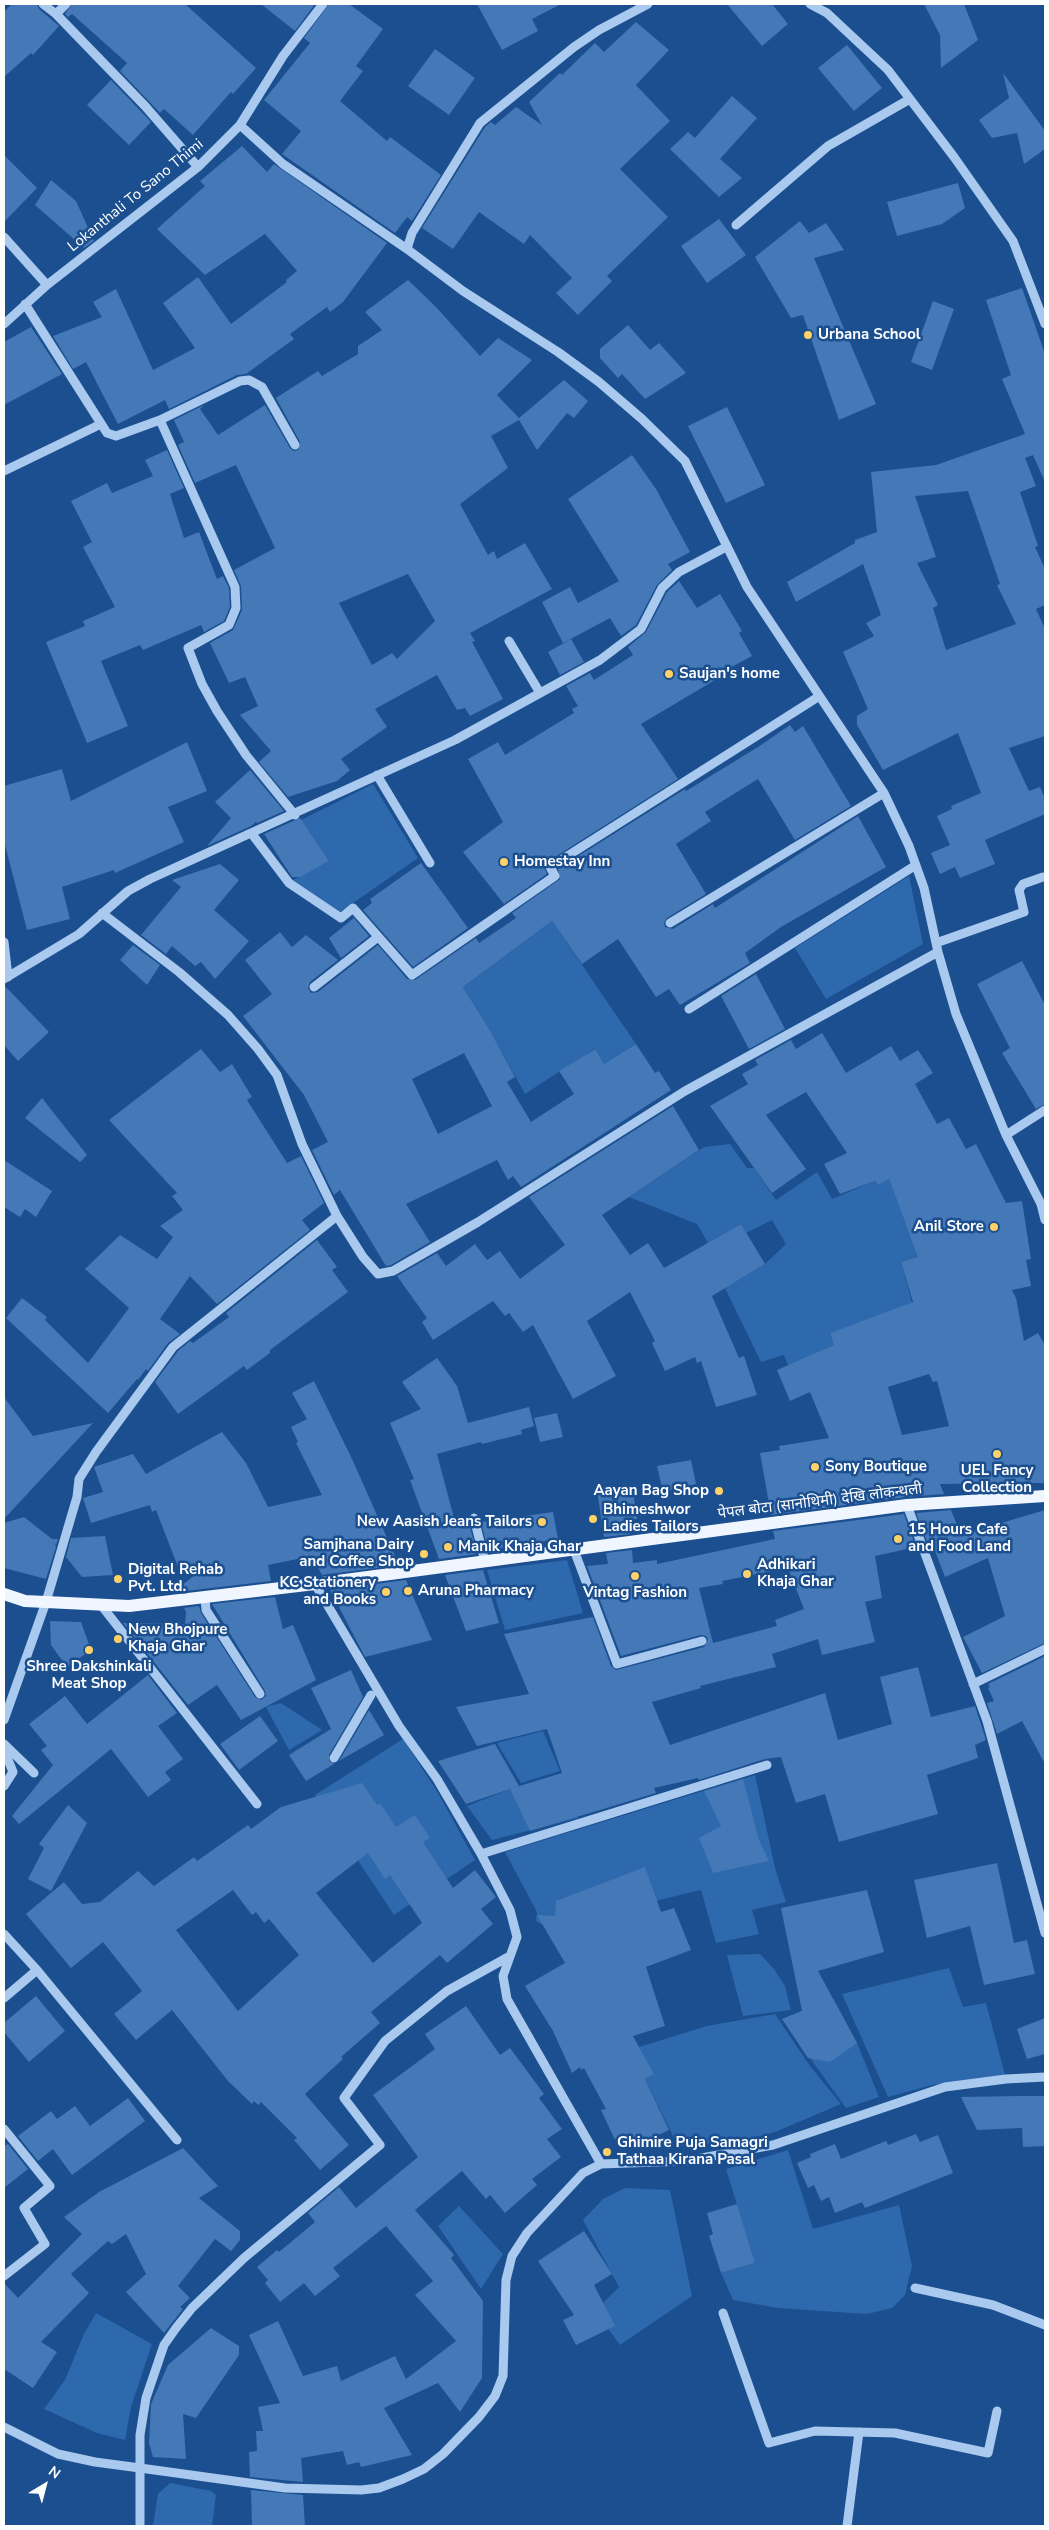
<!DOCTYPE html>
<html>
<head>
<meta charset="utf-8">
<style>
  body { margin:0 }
  #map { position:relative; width:1049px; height:2530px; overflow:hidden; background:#1b4f8f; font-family:"Nunito Sans",sans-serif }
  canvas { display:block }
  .frame { position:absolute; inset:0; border:5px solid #fff; pointer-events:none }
  .north { position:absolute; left:20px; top:2460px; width:50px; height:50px; -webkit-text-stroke:4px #1b4f8f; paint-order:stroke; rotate:37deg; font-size:14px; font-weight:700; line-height:20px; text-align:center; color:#fff }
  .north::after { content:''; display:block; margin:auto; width:18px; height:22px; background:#fff; clip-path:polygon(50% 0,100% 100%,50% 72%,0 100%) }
</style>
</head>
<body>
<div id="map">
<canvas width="1049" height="2530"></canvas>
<div class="frame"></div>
<div class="north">N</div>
</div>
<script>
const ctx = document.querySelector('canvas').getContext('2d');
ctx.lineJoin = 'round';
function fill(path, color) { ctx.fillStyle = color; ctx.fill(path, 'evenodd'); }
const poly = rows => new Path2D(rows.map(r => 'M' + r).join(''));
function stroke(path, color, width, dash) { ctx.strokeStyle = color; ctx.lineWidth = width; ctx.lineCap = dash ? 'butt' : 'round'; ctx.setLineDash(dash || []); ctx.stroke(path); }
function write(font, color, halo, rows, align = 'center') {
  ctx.font = font + ' "Nunito Sans","Noto Sans Devanagari",sans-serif'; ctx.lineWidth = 5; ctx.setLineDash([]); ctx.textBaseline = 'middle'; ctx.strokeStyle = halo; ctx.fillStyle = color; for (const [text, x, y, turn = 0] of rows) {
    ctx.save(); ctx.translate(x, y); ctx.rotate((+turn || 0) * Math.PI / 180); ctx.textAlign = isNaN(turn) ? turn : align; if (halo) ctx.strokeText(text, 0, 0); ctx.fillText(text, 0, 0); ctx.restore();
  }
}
fill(poly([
  [373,784,418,858,340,912,293,880,329,861,301,820],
  [909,876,923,944,826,999,795,948],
  [552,921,636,1044,604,1064,594,1049,525,1094,491,1032,463,987],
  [730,1144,747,1168,754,1168,776,1200,817,1172,832,1199,875,1181,878,1185,889,1179,906,1224,965,1244,901,1262,912,1303,830,1333,841,1362,788,1365,784,1355,761,1362,725,1288,765,1264,786,1244,772,1220,746,1233,741,1224,708,1243,697,1224,629,1197,704,1147],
  [567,1560,583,1613,505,1630,487,1570],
  [281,1703,322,1730,289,1750,266,1707],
  [543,1731,560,1771,521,1783,497,1743],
  [403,1739,438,1793,475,1860,394,1915,315,1795],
  [559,1774,578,1818,492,1840,467,1806,510,1789],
  [755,1775,775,1868,786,1902,752,1910,759,1934,716,1943,701,1890,546,1927,536,1921,537,1912,505,1852],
  [760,1954,774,1969,785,1986,791,2010,743,2016,727,1955],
  [949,1968,963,2007,986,2003,1005,2075,932,2085,888,2097,842,1994],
  [833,1998,857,2043,879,2097,846,2108,782,2019],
  [775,2014,810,2066,841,2104,775,2132,741,2141,678,2146,645,2079,653,2074,639,2047,707,2026],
  [788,2150,813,2229,899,2205,912,2266,905,2295,892,2308,867,2314,778,2308,733,2300,721,2273,755,2263,726,2169],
  [625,2188,670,2190,692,2296,620,2345,595,2311,619,2287,583,2220,603,2199],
  [459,2206,503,2254,481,2289,438,2226],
  [96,2313,152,2344,131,2407,125,2440,97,2433,44,2409,65,2380,84,2334],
  [170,2483,211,2491,216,2495,212,2526,153,2526,158,2494]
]), '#2e69ad');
fill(poly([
  [12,4,37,4,39,9,59,26,33,55,31,53,4,77,4,12],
  [72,4,185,4,256,68,233,94,231,92,193,135,164,109,160,113,120,71,127,63,72,14,68,17,65,14],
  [261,4,315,4,295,31],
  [329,4,349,4,383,29,356,66,363,71,340,101,387,141,390,137,441,175,412,221,407,217,395,233,282,154,301,131,264,100,310,43,304,38],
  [477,4,561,4,532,19,538,31,502,50],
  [727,4,772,4,788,24,762,46],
  [924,4,964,4,978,40,941,68,940,35],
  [636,22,669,50,636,85,670,121,620,169,668,217,607,276,612,281,578,315,556,293,572,278,530,235,524,244,479,212,453,249,422,228,485,127,491,122,495,125,516,107,542,125,529,102,560,73,562,75,595,43,604,52],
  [847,45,882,88,854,111,818,68],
  [435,49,475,78,449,115,408,86],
  [1003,73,1045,131,1045,149,1024,164,1017,133,992,138,979,120,1009,98],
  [111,80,151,122,129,145,87,105],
  [732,96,757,118,720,159,742,178,719,197,670,149,688,132,695,138],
  [242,146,267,172,274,164,387,243,343,302,330,312,327,307,290,334,294,339,246,374,237,375,169,409,165,400,118,424,86,362,73,369,53,336,102,317,93,302,116,289,153,370,195,348,163,303,198,277,231,324,287,282,286,280,297,271,265,234,205,275,157,229,205,186,200,181],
  [4,155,37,188,4,222],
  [51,180,76,201,94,241,84,248,35,205],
  [958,183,965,208,942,224,897,236,887,202],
  [719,219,746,255,707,283,681,246],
  [800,221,809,233,826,223,844,250,814,258,876,404,839,420,803,315,791,318,755,257],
  [408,280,437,308,480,356,498,338,532,360,497,395,519,418,564,380,588,401,574,418,567,413,537,450,519,420,491,436,508,468,460,504,488,555,494,551,497,559,525,543,552,589,470,633,475,641,472,642,503,699,470,716,465,708,457,710,437,675,375,709,387,727,341,759,350,770,337,781,288,797,259,762,271,751,240,715,258,706,245,677,229,683,210,643,233,630,242,610,241,586,234,570,275,548,236,465,195,483,178,445,184,442,174,420,204,405,200,409,218,435,265,405,290,448,294,451,298,450,300,442,276,398,318,371,322,376,358,354,358,346,382,330,365,312],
  [408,574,435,621,397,659,392,653,372,665,339,603],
  [1022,288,1045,354,1045,482,1033,455,1025,458,1036,486,1020,492,1038,546,1035,547,1045,569,1045,605,1036,609,1045,629,1045,736,1009,748,1029,791,1040,787,1045,799,1045,814,985,840,995,864,960,878,955,867,940,874,931,853,950,845,937,816,952,809,951,806,981,793,958,733,883,770,857,725,857,716,868,709,843,652,874,636,866,623,881,615,863,564,796,602,787,582,855,543,855,540,877,532,871,472,936,465,1025,434,1002,379,1011,375,986,300],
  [968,491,1000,584,997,585,1016,624,946,650,933,608,938,605,917,563,936,557,915,496],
  [933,301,954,309,932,370,911,362],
  [628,325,650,350,659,343,686,373,645,399,622,374,618,378,600,358,600,349],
  [31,327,62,374,4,405,4,342],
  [727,407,765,485,726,503,688,426],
  [167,450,184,488,170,494,184,538,199,532,217,579,223,576,229,588,230,607,224,621,204,632,201,625,143,650,140,645,101,661,128,726,87,743,46,642,85,626,83,621,115,607,83,547,92,542,71,501,107,483,112,493,153,476,145,460],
  [632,455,656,489,690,552,668,564,672,570,657,585,636,625,621,636,610,618,563,643,542,602,570,587,578,603,619,581,568,499],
  [679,581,697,608,720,594,742,631,739,633,752,656,713,677,715,680,641,724,678,779,547,862,544,867,547,874,504,904,463,852,503,822,468,759,498,742,505,755,574,713,572,709,578,706,566,686,590,673,594,680,633,655,628,647,646,632,667,592],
  [571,639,584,662,560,675,548,652],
  [790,725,795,732,803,726,851,806,795,840,758,779,705,812,711,821,676,844,706,894,667,918,664,923,665,927,673,929,713,904,715,908,858,816,886,867,781,927,745,953,750,963,680,1005,669,989,656,997,618,939,582,964,552,921,463,987,491,1032,515,1077,507,1082,531,1122,574,1094,559,1071,595,1049,604,1064,636,1044,655,1073,659,1071,671,1090,521,1187,513,1176,508,1180,497,1160,406,1204,430,1242,391,1265,386,1266,340,1190,334,1195,312,1150,328,1142,304,1095,243,1016,272,994,245,960,280,932,292,947,306,935,338,960,310,982,308,988,311,993,318,992,378,945,407,979,415,980,476,938,479,943,516,918,512,913,560,879,558,869,685,789,686,791,758,747],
  [464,1053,492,1106,438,1134,412,1079],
  [187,742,207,791,168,807,184,842,115,873,114,870,62,887,70,919,27,930,4,841,4,786,62,769,71,801],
  [250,770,284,811,257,823,256,822,251,826,207,846,231,818,215,802],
  [300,818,329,861,300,877,292,877,264,834],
  [421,863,468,928,413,967,363,910,372,903,370,899],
  [220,864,239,880,214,910,249,941,215,979,201,962,195,966,172,946,166,954,141,935,181,887,172,880],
  [354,918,369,936,341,958,329,938],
  [133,945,160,965,147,985,120,960],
  [1022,961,1045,1005,1045,1104,1036,1109,1002,1053,1010,1048,977,984],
  [756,974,785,1029,749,1049,721,996],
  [4,985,49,1032,18,1061,4,1045],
  [822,1033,846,1073,891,1046,900,1061,918,1050,933,1073,915,1084,937,1124,949,1118,966,1149,976,1144,1006,1203,1022,1201,1031,1259,1026,1260,1031,1286,1012,1290,1016,1298,1024,1341,1038,1333,1045,1345,1045,1483,940,1484,944,1494,906,1497,771,1515,760,1453,780,1450,779,1446,829,1438,810,1392,790,1401,777,1370,834,1345,830,1333,913,1302,901,1262,918,1257,889,1179,878,1185,875,1181,840,1194,824,1164,847,1153,806,1092,766,1115,806,1169,772,1193,710,1106,748,1084,742,1074,758,1065,755,1060,791,1040,796,1049],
  [929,1374,933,1382,937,1381,949,1426,902,1435,888,1387],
  [201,1049,220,1072,232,1064,252,1097,247,1100,287,1163,301,1156,324,1203,302,1220,310,1230,217,1304,190,1276,160,1319,180,1334,168,1343,148,1371,146,1369,138,1380,137,1379,108,1413,6,1318,22,1298,47,1317,45,1320,88,1363,129,1308,85,1269,120,1235,157,1259,173,1237,160,1226,183,1210,172,1196,177,1193,109,1120],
  [42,1098,87,1155,80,1162,25,1118],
  [673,1106,699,1150,602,1215,630,1255,648,1243,664,1268,741,1224,765,1264,712,1296,739,1358,744,1356,757,1395,716,1407,701,1361,697,1363,695,1357,665,1371,652,1343,655,1341,630,1292,587,1321,616,1376,573,1399,533,1325,523,1332,509,1313,505,1316,493,1301,433,1340,422,1322,427,1318,397,1276,437,1253,446,1266,475,1244,487,1260,500,1251,520,1279,565,1245,529,1197],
  [4,1160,52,1191,36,1217,25,1209,20,1217,4,1207],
  [317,1240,337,1267,332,1270,348,1292,270,1350,270,1353,247,1370,244,1366,178,1414,155,1382,178,1351,190,1341,193,1343,229,1317,226,1313],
  [437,1358,457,1386,468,1423,529,1407,534,1426,521,1430,522,1434,482,1444,481,1442,437,1454,454,1518,464,1516,466,1524,469,1523,477,1554,439,1559,410,1480,414,1479,390,1423,421,1409,402,1382],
  [314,1381,353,1461,399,1565,322,1575,312,1556,268,1565,271,1581,177,1592,176,1590,200,1571,180,1572,156,1510,152,1512,150,1505,91,1523,83,1498,103,1492,94,1467,133,1454,146,1474,222,1432,246,1463,268,1507,322,1495,296,1443,298,1442,291,1427,307,1419,292,1393],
  [4,1397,33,1436,93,1423,4,1519],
  [557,1413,563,1437,540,1442,534,1418],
  [691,1460,696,1484,663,1492,657,1466],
  [632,1485,637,1519,629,1520,630,1534,604,1537,597,1490],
  [951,1510,961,1535,1045,1510,1045,1643,982,1673,963,1637,1005,1616,988,1558,945,1577,932,1543,928,1544,916,1513],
  [553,1512,558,1539,488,1550,481,1522],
  [904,1514,916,1547,875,1556,882,1598,865,1602,875,1642,822,1655,818,1639,772,1654,776,1667,700,1686,701,1688,652,1702,670,1745,825,1693,838,1740,892,1724,880,1677,918,1667,931,1717,975,1706,986,1740,975,1745,978,1758,927,1775,938,1814,839,1842,825,1794,796,1803,781,1757,765,1759,699,1780,698,1778,654,1788,656,1793,530,1831,510,1789,562,1773,547,1729,477,1746,456,1707,529,1694,504,1634,593,1617,611,1666,616,1670,704,1647,708,1640,706,1636,701,1635,621,1656,587,1566,608,1564,606,1553,632,1550,633,1563,657,1560,657,1564,775,1539,773,1531],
  [788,1568,804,1609,775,1620,777,1626,713,1643,699,1588,723,1584,722,1581],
  [24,1517,52,1539,58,1539,56,1545,54,1542,56,1547,46,1579,4,1568,4,1523],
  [105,1536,113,1575,82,1577,66,1557,71,1538],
  [483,1570,499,1623,466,1631,445,1575],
  [406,1580,432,1640,365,1657,330,1590],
  [275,1597,283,1629,293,1625,316,1680,241,1720,217,1685,188,1705,123,1623,185,1624,186,1612,184,1608,199,1606,201,1613,255,1697,261,1700,266,1696,265,1691,212,1604],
  [50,1621,81,1622,91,1650,67,1667,51,1645],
  [1045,1656,1045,1764,1022,1721,997,1734,987,1703,994,1701,988,1688,990,1687,988,1684],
  [351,1670,363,1697,329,1755,329,1761,334,1764,306,1781,289,1755,331,1729,311,1688],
  [148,1675,177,1713,158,1726,183,1759,165,1772,171,1780,148,1797,111,1749,19,1824,12,1816,53,1765,41,1750,47,1746,29,1724,65,1696,87,1724],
  [369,1710,384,1735,339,1761],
  [260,1716,278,1741,239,1770,220,1744],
  [495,1744,519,1786,466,1804,438,1761],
  [743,1779,759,1840,769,1861,713,1873,699,1838,721,1826,704,1791],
  [362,1783,377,1805,380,1803,396,1827,415,1815,430,1838,423,1842,453,1888,475,1870,496,1897,481,1909,493,1924,447,1963,440,1955,371,2012,380,2023,341,2057,343,2059,305,2094,349,2145,320,2170,294,2140,297,2138,261,2102,258,2105,254,2101,252,2104,228,2081,172,2010,136,2040,114,2014,142,1991,103,1942,71,1968,26,1914,64,1882,82,1904,100,1902,138,1871,154,1886,194,1857,197,1861,248,1825,251,1829,281,1807],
  [368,1853,385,1879,390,1875,422,1923,373,1963,316,1893],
  [233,1890,252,1915,256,1912,264,1923,269,1919,299,1955,238,2011,176,1930],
  [68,1805,87,1823,51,1891,28,1879,44,1848,39,1844],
  [997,1863,1014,1943,1027,1940,1035,1974,984,1985,970,1926,927,1938,914,1880],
  [645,1867,661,1912,674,1908,691,1950,646,1967,665,2026,633,2036,654,2074,645,2079,669,2130,636,2146,633,2139,622,2144,614,2138,601,2110,606,2109,584,2068,581,2070,580,2067,572,2073,553,2031,525,1986,565,1963,537,1915,555,1916,556,1901],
  [867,1890,884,1952,818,1971,857,2043,830,2062,808,2058,782,2019,802,2011,781,1908],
  [36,1996,65,2031,29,2062,4,2032,4,2023],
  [466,2006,500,2055,510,2048,544,2094,539,2098,562,2129,547,2139,561,2157,532,2179,537,2185,505,2213,490,2195,486,2199,462,2171,415,2210,454,2255,451,2258,483,2301,482,2378,460,2412,438,2383,384,2408,412,2455,361,2467,359,2462,347,2465,343,2451,301,2458,303,2482,250,2477,249,2452,257,2451,256,2431,263,2431,258,2407,280,2403,249,2335,278,2321,303,2376,337,2366,341,2381,395,2356,406,2379,456,2341,415,2295,433,2281,386,2226,333,2268,340,2276,315,2296,304,2283,280,2302,265,2283,268,2280,257,2267,277,2250,279,2252,315,2222,308,2213,339,2187,356,2208,418,2157,373,2095,435,2049,425,2034],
  [1045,2018,1045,2054,1027,2059,1017,2029],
  [1020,2096,1045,2096,1045,2146,1023,2147,1022,2128,977,2130,961,2097],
  [128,2098,145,2121,72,2175,53,2149,38,2161,18,2136,51,2111,57,2119,75,2106,90,2126],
  [916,2134,920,2142,938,2135,953,2173,865,2208,862,2202,835,2213,829,2197,821,2201,814,2185,808,2188,797,2163,811,2157,810,2154,835,2144,841,2159,886,2141,888,2145],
  [8,2144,28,2169,4,2188,4,2146],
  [183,2148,218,2186,199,2198,240,2231,240,2240,231,2251,215,2239,178,2286,190,2298,180,2307,183,2309,164,2333,126,2292,146,2274,126,2234,112,2244,108,2241,71,2274,89,2293,41,2342,57,2352,33,2388,4,2369,4,2283,18,2298,82,2234,64,2217,99,2192],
  [737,2204,755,2263,721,2273,709,2236,713,2234,707,2213],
  [584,2231,612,2274,594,2285,615,2326,576,2345,563,2320,574,2315,538,2261],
  [211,2328,239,2346,239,2355,196,2418,183,2414,186,2459,153,2457,149,2443,151,2404,168,2365],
  [251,2490,303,2495,305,2526,252,2526]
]), '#4478b7');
stroke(poly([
  [43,4,56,14],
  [66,4,56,14,145,106,198,167],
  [810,4,827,13,888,70,954,157,1013,241,1045,324],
  [240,125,283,164,407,249,463,291,558,352,599,382,642,419,685,461,747,587,884,793,909,846,924,888,938,952,956,1014,1006,1135,1041,1204,1045,1220],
  [736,225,828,146,910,99],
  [4,237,47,285],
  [407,249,412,233,480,123,574,47,599,30,648,4],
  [25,304,107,433,116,436,160,420,240,381,249,380,262,387,295,445],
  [4,324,47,285,198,167,240,125,283,56,323,4],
  [160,420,235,587,236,608,229,625,188,648,202,684,217,711,246,755,295,815],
  [4,471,101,424],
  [509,641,540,693],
  [377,775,430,863],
  [252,834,289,883,341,918,353,908,412,975,555,876,550,867,818,697],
  [102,913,179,972,228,1015,258,1049,277,1075,302,1144,337,1216,363,1257,378,1274,393,1271,478,1222,685,1091,938,952],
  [670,923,884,793],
  [4,942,8,977],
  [936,943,1024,912,1019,890,1023,884,1043,877],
  [4,979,79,934,128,891,150,879,455,740,600,660,641,629,662,588,679,572,726,547],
  [314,987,378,937],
  [689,1009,916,865],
  [1006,1135,1045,1110],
  [907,1505,987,1721,1045,1933],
  [474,1518,485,1562],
  [574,1550,617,1664,702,1641],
  [315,1584,399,1726,437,1779,481,1854,510,1910,517,1937,503,1976,507,1999,601,2164],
  [205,1598,206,1610,260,1694],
  [101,1605,257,1804],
  [973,1684,1045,1649],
  [4,1720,46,1602,77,1497,79,1479,96,1452,173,1347,337,1216],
  [4,1744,34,1773],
  [4,1750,13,1772,4,1786],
  [334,1758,371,1695],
  [481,1854,767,1765],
  [4,1934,37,1970,4,1998],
  [37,1970,177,2140],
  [4,2129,50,2186,24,2208,45,2244,4,2276],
  [915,2288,993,2305,1045,2325],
  [723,2313,769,2443,815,2431,895,2433,988,2453,997,2411],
  [4,2427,58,2454,95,2462,140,2468,140,2435,146,2398,164,2345,176,2328,192,2308,244,2258,380,2145,344,2098,385,2041,447,1991,510,1956],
  [140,2526,140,2468,285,2488,361,2490,379,2488,403,2479,424,2469,443,2454,479,2417,495,2396,503,2376,506,2280,512,2256,527,2233,583,2173,601,2164,685,2161,773,2145,945,2087,1006,2079,1045,2077],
  [847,2526,859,2432]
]), '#a9c9ee', 9);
stroke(poly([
  [4,1594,25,1601,129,1606,315,1584,907,1505,1045,1496]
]), '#f0f6ff', 12);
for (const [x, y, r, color] of [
  [808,335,5,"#ffd166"],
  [669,674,5,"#ffd166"],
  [504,862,5,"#ffd166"],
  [994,1227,5,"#ffd166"],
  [997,1454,5,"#ffd166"],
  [815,1467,5,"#ffd166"],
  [719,1491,5,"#ffd166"],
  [593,1519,5,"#ffd166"],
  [542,1522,5,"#ffd166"],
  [898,1539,5,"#ffd166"],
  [448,1547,5,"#ffd166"],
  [424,1554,5,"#ffd166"],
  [747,1574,5,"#ffd166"],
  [635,1576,5,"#ffd166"],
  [118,1579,5,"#ffd166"],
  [408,1591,5,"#ffd166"],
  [386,1592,5,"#ffd166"],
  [118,1639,5,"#ffd166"],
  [89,1650,5,"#ffd166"],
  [607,2152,5,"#ffd166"]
]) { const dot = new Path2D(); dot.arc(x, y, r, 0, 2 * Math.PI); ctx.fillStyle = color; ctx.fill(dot); stroke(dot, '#1b4f8f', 2); }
write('15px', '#fff', '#1b4f8f', [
  ["Lokanthali To Sano Thimi",136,196,-39],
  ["पेपल बोटा (सानोथिमी) देखि लोकन्थली",820,1502,-7]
]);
write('bold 15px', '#fff', '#1b4f8f', [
  ["Urbana School",818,335],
  ["Saujan's home",679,674],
  ["Homestay Inn",514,862],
  ["Anil Store",984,1227,"right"],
  ["Sony Boutique",825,1467],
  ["UEL Fancy",997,1471,"center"],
  ["Collection",997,1488,"center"],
  ["Aayan Bag Shop",709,1491,"right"],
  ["Bhimeshwor",603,1510],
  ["Ladies Tailors",603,1527],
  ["New Aasish Jeans Tailors",532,1522,"right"],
  ["15 Hours Cafe",908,1530],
  ["and Food Land",908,1547],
  ["Samjhana Dairy",414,1545,"right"],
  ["and Coffee Shop",414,1562,"right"],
  ["Manik Khaja Ghar",458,1547],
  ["Adhikari",757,1565],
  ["Khaja Ghar",757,1582],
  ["Digital Rehab",128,1570],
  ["Pvt. Ltd.",128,1587],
  ["KC Stationery",376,1583,"right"],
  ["and Books",376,1600,"right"],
  ["Aruna Pharmacy",418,1591],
  ["Vintag Fashion",635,1593,"center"],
  ["New Bhojpure",128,1630],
  ["Khaja Ghar",128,1647],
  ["Shree Dakshinkali",89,1667,"center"],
  ["Meat Shop",89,1684,"center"],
  ["Ghimire Puja Samagri",617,2143],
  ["Tathaa Kirana Pasal",617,2160]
], 'left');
</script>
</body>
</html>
